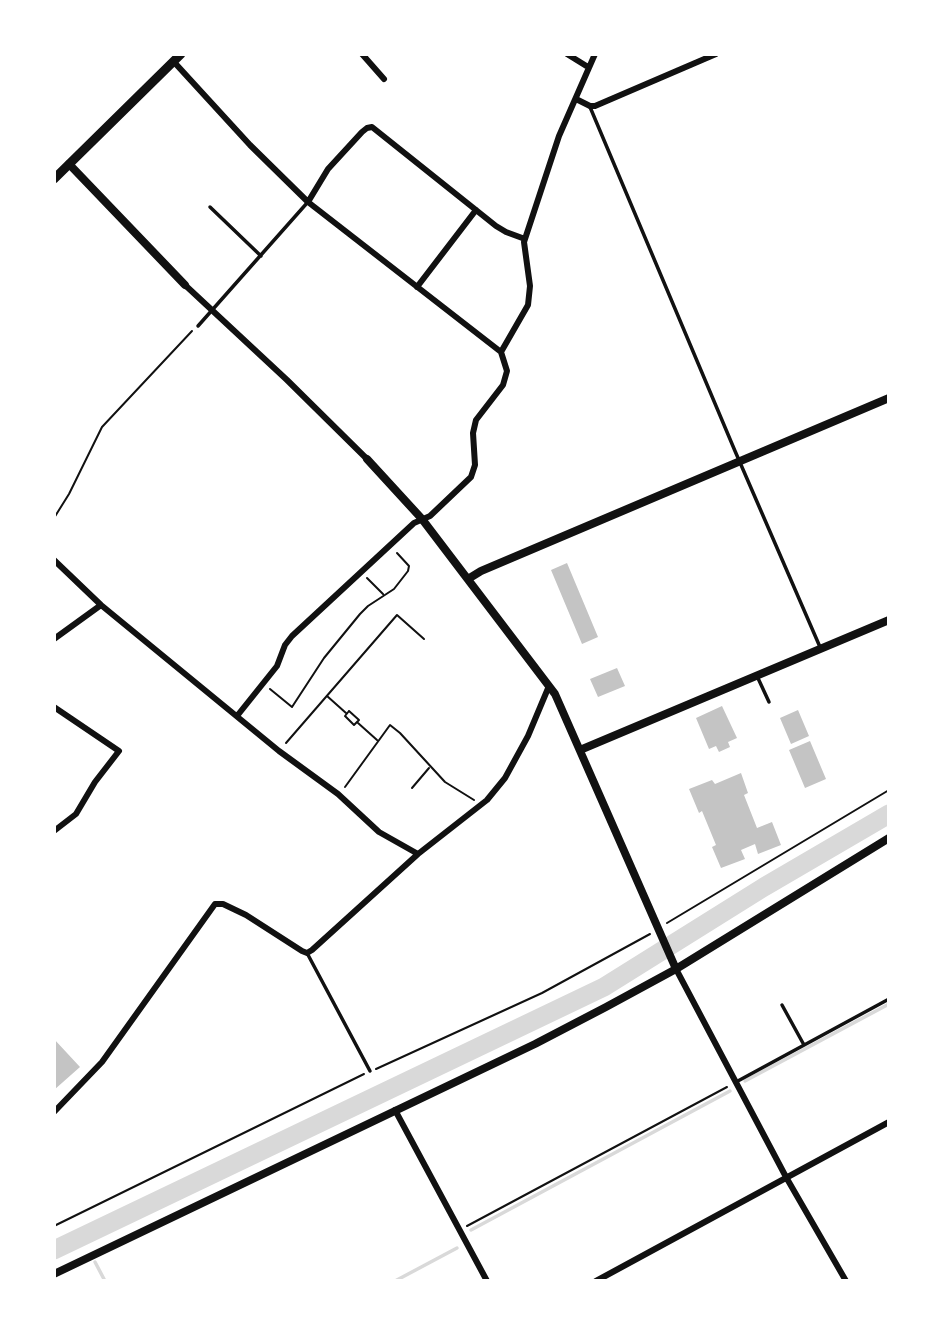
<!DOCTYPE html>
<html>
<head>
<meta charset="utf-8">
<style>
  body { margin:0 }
  #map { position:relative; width:943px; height:1335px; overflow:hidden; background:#fff; font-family:"Roboto Condensed",sans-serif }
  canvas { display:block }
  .frame { position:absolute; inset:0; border:56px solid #fff; pointer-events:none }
</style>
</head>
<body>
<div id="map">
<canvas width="943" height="1335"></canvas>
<div class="frame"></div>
</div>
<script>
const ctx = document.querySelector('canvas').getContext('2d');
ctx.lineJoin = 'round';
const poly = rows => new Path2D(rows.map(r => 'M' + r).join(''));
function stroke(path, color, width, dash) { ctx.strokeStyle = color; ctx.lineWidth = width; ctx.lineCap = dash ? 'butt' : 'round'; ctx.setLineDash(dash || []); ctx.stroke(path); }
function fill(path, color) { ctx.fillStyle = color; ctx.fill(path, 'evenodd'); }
stroke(poly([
  [745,1081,889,1004],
  [471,1230,730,1091],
  [95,1262,105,1281],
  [395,1281,457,1248]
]), '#d9d9d9', 3.5);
stroke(poly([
  [54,1250,604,987,764,887,889,814]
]), '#d9d9d9', 19);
fill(poly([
  [567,563,598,637,582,644,551,570],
  [617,668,625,686,598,697,590,679],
  [722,706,737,738,728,742,730,747,719,752,716,746,709,749,696,718],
  [798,710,809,736,791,744,780,718],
  [810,741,826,779,805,788,789,750],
  [741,773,748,793,744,795,757,828,772,822,781,845,758,854,755,844,741,850,745,859,721,868,712,847,716,845,702,811,699,813,689,789,712,780,715,784],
  [54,1039,80,1067,54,1090]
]), '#c4c4c4');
stroke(poly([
  [54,518,69,494,102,427,192,331],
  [367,578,383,594],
  [270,689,292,707,324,658,360,614,368,606,394,589,408,571,409,566,397,553],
  [327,696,346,713],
  [349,711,359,720,354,725,345,716,349,711],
  [358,723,377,740],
  [286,743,397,615,424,639],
  [345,787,390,725,400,733,445,782,474,800],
  [412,788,429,768],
  [667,923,889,790],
  [376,1069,542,993,650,934],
  [54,1226,364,1074],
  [467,1226,727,1087]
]), '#111', 2);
stroke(poly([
  [590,107,735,451,820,647],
  [210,207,261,256],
  [198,326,307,203],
  [757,676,769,702],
  [307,953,370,1071],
  [782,1005,804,1045],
  [736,1082,889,999]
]), '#111', 3.5);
stroke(poly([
  [362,54,384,79],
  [567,54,588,67],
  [174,62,250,145,308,202,501,352],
  [576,99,590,106,595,106,716,54],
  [308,202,328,169,362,132,367,128,372,127,496,226,506,232,525,239],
  [185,285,287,380,367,459],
  [417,287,476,210],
  [54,560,101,605,279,751,338,794,379,832,418,854],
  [54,639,101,605],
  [54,707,119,751,95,782,76,814,54,831],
  [237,716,277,666,285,645,292,636,414,523,430,516,471,477,475,465,473,433,476,420,503,385,507,371,501,352,528,305,530,286,524,242,559,136,595,54],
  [676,969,786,1177,846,1281],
  [395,1110,487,1281],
  [54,1112,102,1062,215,904,223,904,246,915,302,951,307,953,312,950,418,854,487,800,505,778,528,736,549,686],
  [596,1281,889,1122]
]), '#111', 6);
stroke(poly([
  [69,164,185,285],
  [367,459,422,519,555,694,676,969],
  [468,579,481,571,889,398],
  [580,750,889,620],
  [54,1274,535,1044,606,1007,676,969,889,838]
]), '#111', 8);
stroke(poly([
  [54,179,181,54]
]), '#111', 9);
</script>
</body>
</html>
